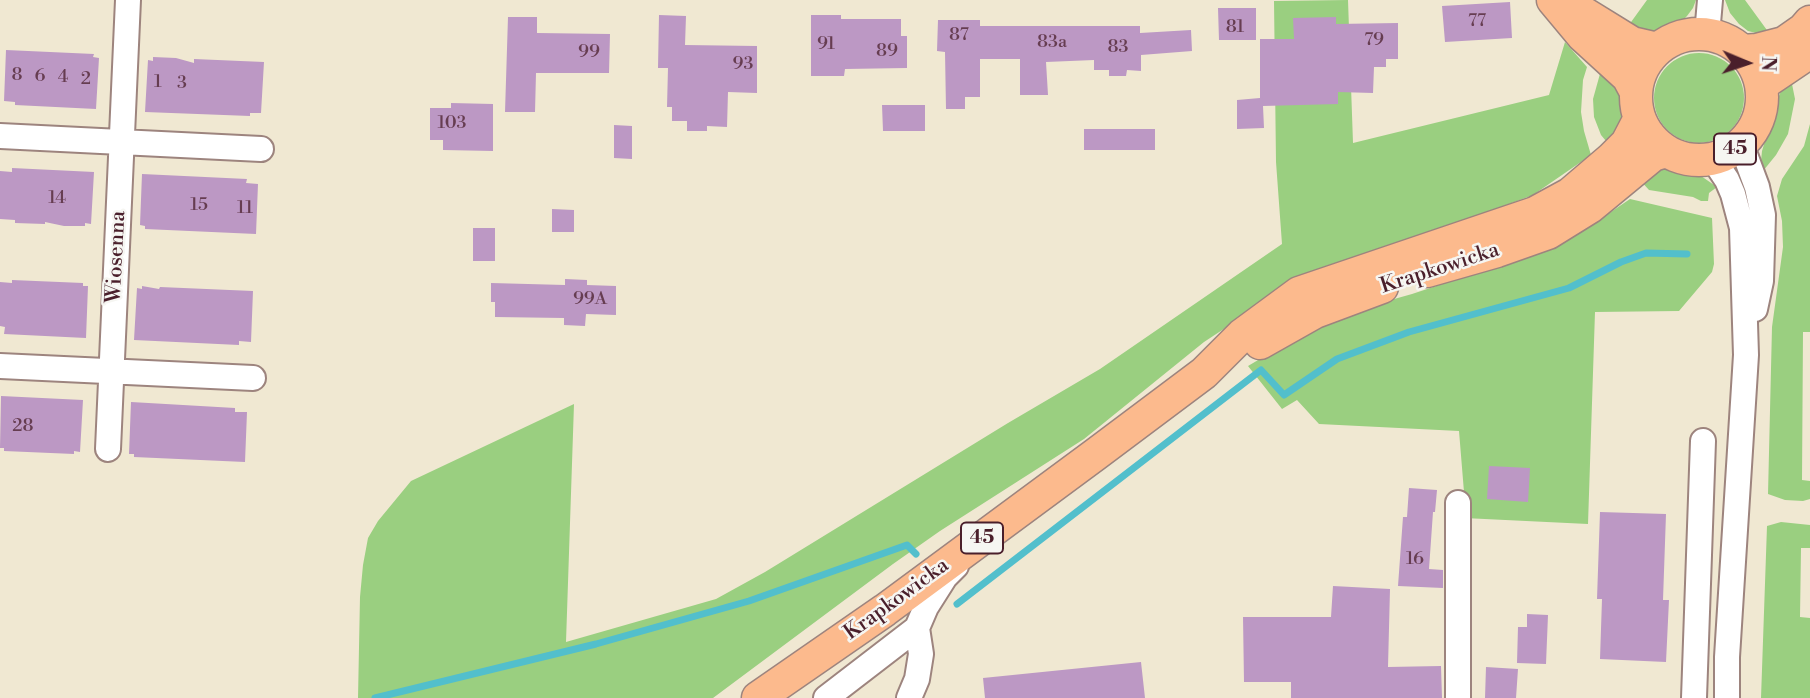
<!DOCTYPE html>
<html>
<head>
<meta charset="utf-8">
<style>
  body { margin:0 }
  #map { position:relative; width:1810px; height:698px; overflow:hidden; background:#f0e8d2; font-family:"Libre Bodoni",serif }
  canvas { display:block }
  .north { position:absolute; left:1712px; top:28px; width:70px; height:70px; -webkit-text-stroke:5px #f6f6f2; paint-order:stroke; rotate:92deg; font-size:19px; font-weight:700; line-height:28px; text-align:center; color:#4a1f2b }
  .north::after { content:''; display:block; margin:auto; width:24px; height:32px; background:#4a1f2b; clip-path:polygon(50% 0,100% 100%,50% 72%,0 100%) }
</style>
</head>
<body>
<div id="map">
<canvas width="1810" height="698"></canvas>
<div class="north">N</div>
</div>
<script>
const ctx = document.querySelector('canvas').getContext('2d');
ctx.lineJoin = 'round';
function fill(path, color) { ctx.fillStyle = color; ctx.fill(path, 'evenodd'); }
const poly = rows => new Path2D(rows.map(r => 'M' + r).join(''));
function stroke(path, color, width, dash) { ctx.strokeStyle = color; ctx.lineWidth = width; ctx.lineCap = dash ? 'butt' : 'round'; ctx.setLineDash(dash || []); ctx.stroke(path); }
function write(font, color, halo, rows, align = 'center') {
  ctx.font = font + ' "Libre Bodoni",serif'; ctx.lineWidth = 5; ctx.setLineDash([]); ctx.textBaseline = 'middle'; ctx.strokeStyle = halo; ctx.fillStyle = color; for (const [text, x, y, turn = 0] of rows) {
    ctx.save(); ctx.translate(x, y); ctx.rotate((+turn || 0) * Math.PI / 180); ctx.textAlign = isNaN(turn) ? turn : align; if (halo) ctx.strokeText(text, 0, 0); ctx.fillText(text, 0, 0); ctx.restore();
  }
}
fill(poly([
  [1348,0,1353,143,1549,95,1565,42,1587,67,1583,80,1581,112,1584,131,1591,155,1533,195,1472,218,1306,275,1204,342,1084,439,940,531,893,564,713,698,358,698,360,597,363,565,368,538,378,521,411,481,574,404,566,642,716,599,765,572,1008,423,1100,369,1282,244,1276,162,1274,1],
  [1647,0,1696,0,1693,8,1687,16,1678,25,1667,30,1656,33,1626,29],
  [1725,0,1745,0,1772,37,1748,31,1739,24,1730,13],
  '1654 98a45 45 0 1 1 90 0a45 45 0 1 1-90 0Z',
  [1603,63,1622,85,1626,103,1625,119,1611,147,1601,135,1594,117,1593,99],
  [1791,79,1795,99,1788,134,1776,155,1763,171,1761,161,1762,151,1778,98,1782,89],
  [1810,124,1810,332,1803,332,1802,480,1810,481,1810,499,1803,501,1785,500,1768,494,1772,327,1783,247,1782,221,1777,196,1782,179,1804,146],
  [1666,169,1676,169,1701,176,1717,187,1709,193,1708,201,1701,201,1693,197,1649,190,1639,179,1650,173],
  [1630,199,1712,218,1714,264,1712,272,1679,311,1595,312,1588,524,1464,518,1464,492,1459,431,1319,424,1297,400,1282,409,1248,366,1297,337,1348,312,1412,294,1512,261,1580,233],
  [1781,522,1810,525,1810,548,1801,548,1800,617,1810,618,1810,698,1761,698,1767,526]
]), '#9acf80');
stroke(poly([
  [957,604,1261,370,1284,395,1337,359,1409,332,1569,288,1621,262,1646,253,1687,254],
  [375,698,596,644,749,601,907,545,916,554]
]), '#52bfcc', 7);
fill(poly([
  [1510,2,1512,38,1445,42,1442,6],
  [1218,8,1256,8,1256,40,1219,40],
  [659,15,686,16,685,45,757,46,757,93,728,92,727,127,707,126,707,131,687,131,687,121,672,121,672,107,667,107,668,68,658,68],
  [811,15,841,15,841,19,901,19,901,36,907,36,907,68,845,69,844,76,811,76],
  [508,17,537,17,537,33,610,34,609,73,536,73,535,112,505,112],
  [1336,17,1336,24,1398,23,1398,59,1386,59,1386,67,1374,67,1373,93,1338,92,1338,104,1263,106,1264,128,1237,129,1237,100,1260,98,1260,39,1294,39,1293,18],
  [938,20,980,20,980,26,1140,26,1140,33,1191,30,1192,51,1141,55,1141,71,1127,70,1126,76,1109,76,1109,70,1094,70,1094,60,1046,62,1048,95,1020,95,1020,59,980,59,980,97,965,97,965,109,946,109,945,52,937,51],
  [6,50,94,54,93,57,99,58,96,109,15,105,15,102,4,101],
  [153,57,176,58,194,63,194,59,264,62,261,113,250,113,250,116,145,112,148,60,153,61],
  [451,103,493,104,493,151,443,150,443,140,430,140,430,108,451,108],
  [882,105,925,105,925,131,883,131],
  [614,125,632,126,632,159,614,158],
  [1084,129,1155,129,1155,150,1084,150],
  [12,168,94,172,91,224,85,223,85,226,64,226,45,222,45,224,15,223,15,220,0,219,0,171,12,172],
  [142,174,247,179,246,183,258,184,256,234,145,229,145,226,140,225],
  [552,209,574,210,574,232,552,232],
  [473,228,495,228,495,261,473,261],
  [565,279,587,280,587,285,616,286,616,315,586,314,585,326,564,325,564,318,495,317,495,302,491,302,491,283,565,285],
  [12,280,83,283,83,286,88,286,86,338,4,334,5,327,0,326,0,282,12,283],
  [142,286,159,289,160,287,253,291,251,342,239,341,239,345,134,340,137,288,142,289],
  [1,396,83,400,80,452,74,451,74,454,4,451,4,448,0,448],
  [131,402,235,408,235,412,247,412,245,462,134,457,134,454,129,454],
  [1489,466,1530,468,1528,502,1487,499],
  [1409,488,1437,490,1435,512,1433,512,1429,569,1443,570,1443,588,1398,586,1403,517,1407,517],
  [1600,512,1666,514,1663,600,1669,600,1666,662,1600,659,1602,599,1597,599],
  [1333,586,1390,589,1388,667,1441,666,1442,698,1291,698,1291,682,1244,682,1243,617,1331,617],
  [1527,614,1548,615,1546,664,1517,663,1518,627,1527,627],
  [1141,662,1145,698,985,698,983,678],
  [1486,667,1518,669,1516,698,1485,698]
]), '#bc98c4');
const minor = poly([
  [1707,35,1710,0],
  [0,136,261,149],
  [1741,144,1757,187,1763,215,1761,281,1755,309],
  [1713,159,1727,180,1733,194,1742,228,1746,355,1727,657,1727,698],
  [0,366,253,378],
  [108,449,128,0],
  [1458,503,1458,698],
  [826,698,917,628],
  [909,698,917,679,921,654,917,628,926,607,945,577,956,566],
  [1694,698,1703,441]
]);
const major = poly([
  [1553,0,1583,36,1628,77,1635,90],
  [1572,6,1632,43,1658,49],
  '1636 97a63 63 0 1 1 126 0a63 63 0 1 1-126 0Z',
  [1742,51,1757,50,1784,43,1804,29,1810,22],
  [1761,85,1810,52],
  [1427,271,1497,251,1548,233,1590,207,1653,155,1666,151],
  [1260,343,1315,312,1382,287],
  [758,698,885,610,1096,454,1204,373,1242,335,1299,293,1535,213,1570,194,1611,159,1627,143,1639,120]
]);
stroke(minor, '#9d847e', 28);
stroke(major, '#9d847e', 35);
stroke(minor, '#fff', 24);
stroke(major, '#fcba8d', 32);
write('18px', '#663d51', null, [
  ["77",1477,22],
  ["81",1235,28],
  ["87",959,36],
  ["79",1374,41],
  ["83a",1052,43],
  ["91",826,45],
  ["83",1118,48],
  ["89",887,52],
  ["99",589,53],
  ["93",743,65],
  ["8",17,76],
  ["6",40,77],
  ["4",63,78],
  ["2",86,80],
  ["1",158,83],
  ["3",182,84],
  ["103",452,124],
  ["14",57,199],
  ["15",199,206],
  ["11",245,209],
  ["99A",590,300],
  ["28",23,427],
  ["16",1415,560]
]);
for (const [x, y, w] of [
  [1735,149,42],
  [982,538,42]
]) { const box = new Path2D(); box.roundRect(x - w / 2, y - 15.5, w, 31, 5); ctx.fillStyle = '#f6f6f2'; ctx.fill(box); stroke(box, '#4a1f2b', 2); }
write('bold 19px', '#4a1f2b', null, [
  ["45",1735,149],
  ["45",982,538]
]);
write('21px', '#4a1f2b', '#f6f6f2', [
  ["Wiosenna",117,257,-87],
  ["Krapkowicka",1440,269,-18],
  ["Krapkowicka",897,600,-36]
]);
</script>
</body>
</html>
